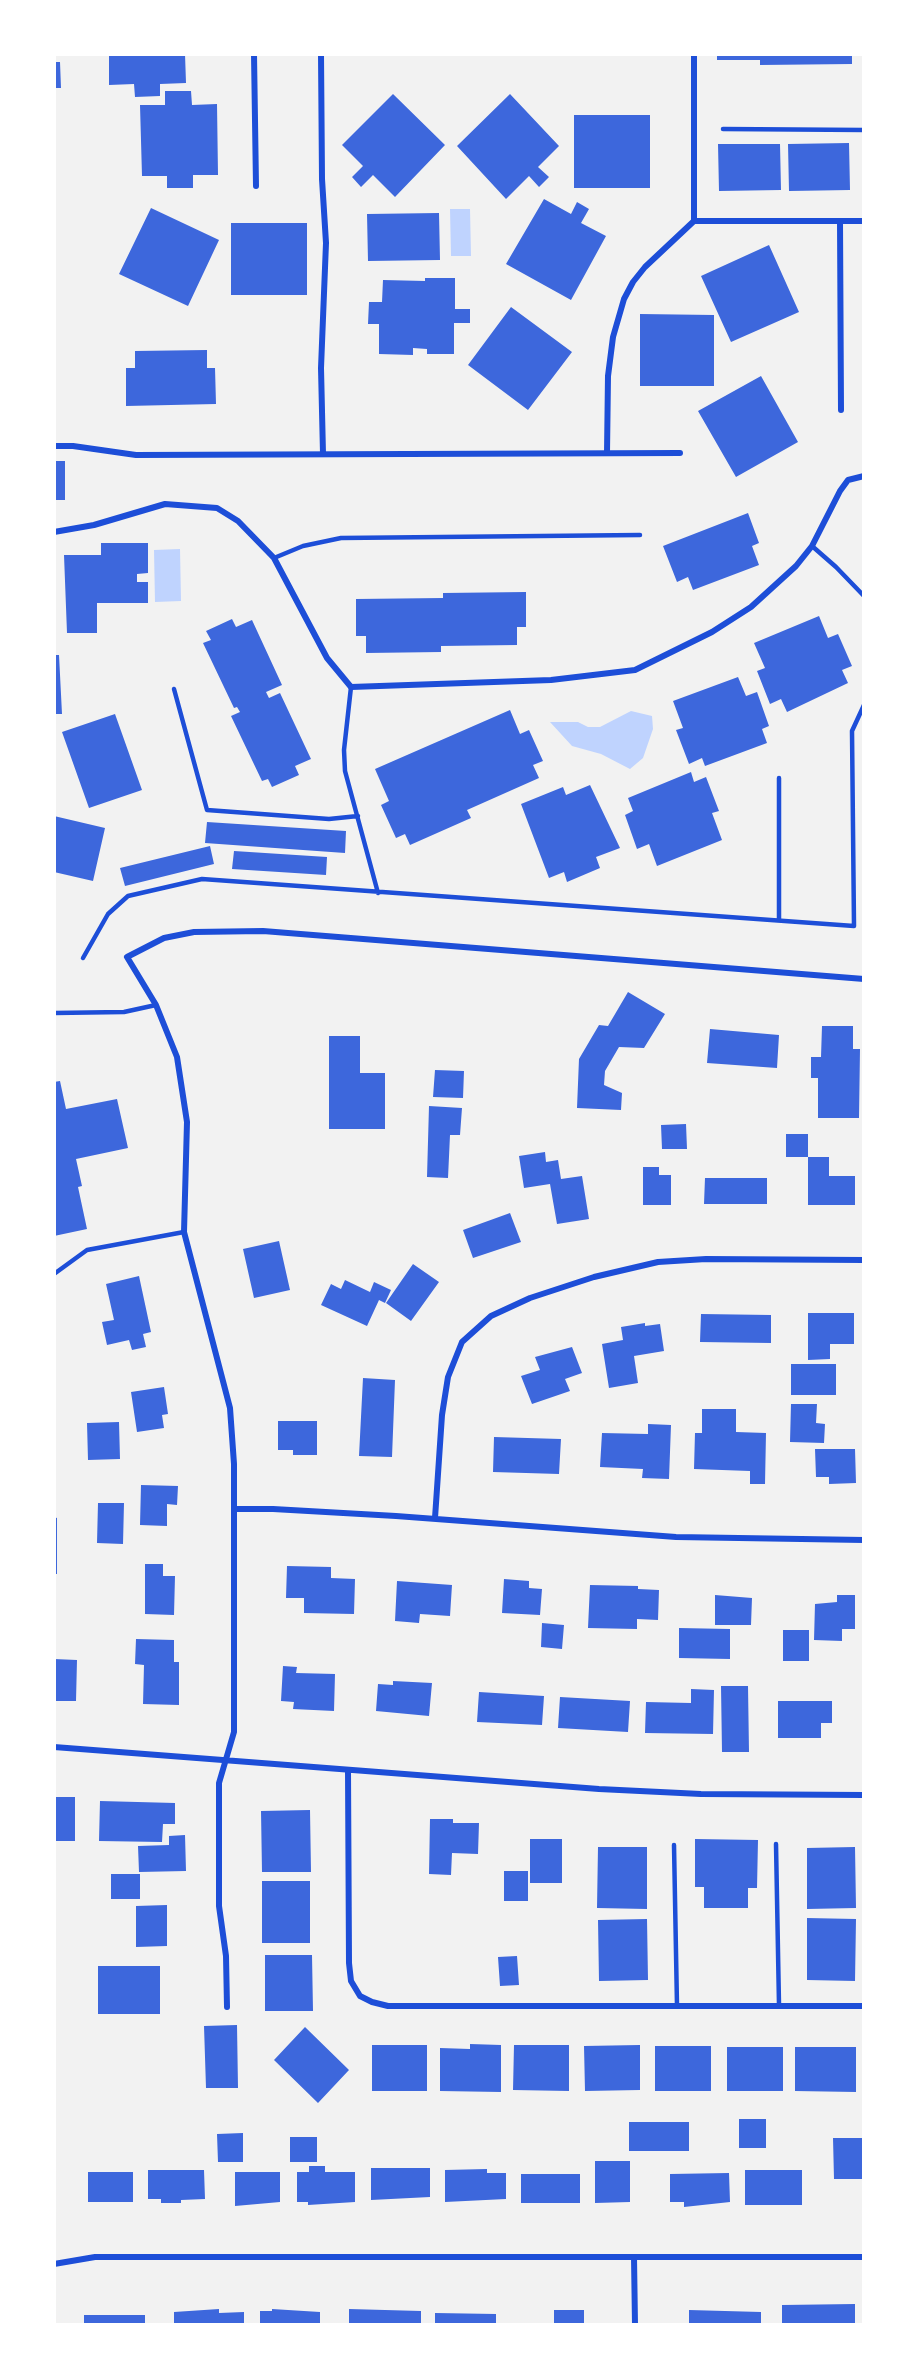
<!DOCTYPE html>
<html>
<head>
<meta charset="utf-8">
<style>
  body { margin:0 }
  #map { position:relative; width:918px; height:2379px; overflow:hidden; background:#f2f2f2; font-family:Karla,sans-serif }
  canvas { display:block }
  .frame { position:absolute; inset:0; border:56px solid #fff; pointer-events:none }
</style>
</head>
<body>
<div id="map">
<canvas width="918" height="2379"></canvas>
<div class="frame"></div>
</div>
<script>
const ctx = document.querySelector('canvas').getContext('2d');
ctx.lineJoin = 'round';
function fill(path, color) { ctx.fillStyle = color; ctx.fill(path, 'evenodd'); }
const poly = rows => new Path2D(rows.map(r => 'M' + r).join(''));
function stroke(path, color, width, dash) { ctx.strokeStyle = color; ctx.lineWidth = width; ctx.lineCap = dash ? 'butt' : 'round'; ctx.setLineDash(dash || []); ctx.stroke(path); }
fill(poly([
  [450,209,470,209,471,256,451,256],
  [180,549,181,601,155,602,154,550],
  [631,711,652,716,653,729,643,758,630,769,601,754,572,746,550,722,578,722,588,727,600,727]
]), '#bfd3fe');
fill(poly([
  [109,54,185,54,186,83,160,84,160,96,135,97,134,84,109,85],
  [717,54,852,54,852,64,760,65,760,60,717,60],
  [54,62,60,62,61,88,54,88],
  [165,91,191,91,192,105,217,104,218,175,193,175,193,188,167,188,167,176,142,176,140,105,165,105],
  [393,94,445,145,395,197,373,175,361,187,352,177,363,166,342,145],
  [510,94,559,146,538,167,549,177,539,187,529,176,506,199,457,146],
  [574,115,650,115,650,188,574,188],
  [849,143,850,190,789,191,788,144],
  [718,144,780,144,781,190,719,191],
  [544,199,571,214,577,202,589,209,581,223,606,236,571,300,506,264],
  [151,208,219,240,188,306,119,274],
  [439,213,440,260,368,261,367,214],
  [231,223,307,223,307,295,231,295],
  [769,245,799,312,731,342,701,276],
  [425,278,455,278,455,309,470,309,470,323,454,323,454,354,427,354,427,349,413,348,413,355,379,354,379,324,368,324,369,302,382,302,383,280,425,281],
  [511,307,572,352,528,410,468,365],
  [640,314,714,315,714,386,640,386],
  [207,350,207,368,215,368,216,404,126,406,126,368,135,368,135,351],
  [761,376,798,442,736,477,698,411],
  [54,461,65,461,65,500,54,500],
  [748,513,759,543,752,546,759,565,693,590,688,577,677,582,663,546],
  [101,543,148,543,148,573,137,574,137,582,148,582,148,603,97,603,97,633,67,633,64,555,101,555],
  [526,592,526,627,517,627,517,645,441,646,441,652,366,653,366,636,356,636,356,599,443,598,443,593],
  [819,616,828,638,838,634,852,666,842,670,848,683,787,712,781,699,770,704,757,671,765,668,754,643],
  [232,619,236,627,252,620,282,685,266,692,269,698,280,693,311,759,295,766,299,775,272,787,268,779,262,781,231,716,240,712,237,707,234,708,203,643,211,640,206,631],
  [54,655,59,655,62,714,54,714],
  [738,677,746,696,757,692,769,726,762,729,767,743,705,766,702,758,689,764,676,730,683,728,673,701],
  [510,710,520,734,529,730,543,761,533,765,539,778,467,810,471,818,410,845,405,834,396,838,381,805,389,801,375,769],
  [115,714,142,790,89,808,62,732],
  [691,772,694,782,706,777,719,811,712,813,722,840,657,866,649,844,637,849,625,815,633,811,628,798],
  [590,785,620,848,596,857,600,868,567,882,564,872,549,878,521,804,563,787,566,795],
  [54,816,105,828,93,881,54,872],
  [207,822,346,831,345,853,205,843],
  [210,846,214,864,125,886,120,868],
  [234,851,327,857,326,875,232,869],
  [628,992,665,1014,644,1048,619,1047,605,1071,604,1085,622,1093,621,1110,577,1108,579,1059,599,1025,608,1026],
  [822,1026,853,1026,853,1049,860,1049,859,1118,818,1118,818,1078,811,1078,811,1057,821,1057],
  [710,1029,779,1035,777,1068,707,1063],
  [329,1036,360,1036,360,1073,385,1073,385,1129,329,1129],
  [435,1070,464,1071,463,1098,433,1097],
  [60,1081,66,1109,117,1099,128,1148,76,1159,82,1186,78,1187,87,1229,54,1236,54,1082],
  [429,1106,462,1108,460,1135,450,1135,448,1178,427,1177],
  [686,1124,687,1149,662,1149,661,1125],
  [786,1134,808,1134,808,1157,786,1157],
  [545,1152,546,1162,558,1160,561,1179,582,1176,589,1219,557,1224,550,1184,524,1188,519,1156],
  [808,1157,829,1157,829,1176,855,1176,855,1205,808,1205],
  [643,1167,659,1167,659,1175,671,1175,671,1205,643,1205],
  [705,1178,767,1178,767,1204,704,1204],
  [510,1213,521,1242,473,1258,463,1230],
  [279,1241,290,1290,254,1298,243,1249],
  [413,1264,439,1282,411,1321,386,1303],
  [139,1276,151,1332,143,1334,146,1347,132,1350,129,1340,107,1345,102,1322,114,1320,106,1284],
  [345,1280,370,1292,374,1282,391,1290,385,1303,379,1300,367,1326,321,1305,331,1284,341,1289],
  [808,1313,854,1313,854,1344,830,1344,830,1359,808,1360],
  [701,1314,771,1315,771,1343,700,1342],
  [645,1323,645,1326,660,1324,664,1351,634,1356,638,1383,609,1388,602,1344,623,1340,621,1327],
  [572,1347,582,1373,565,1379,570,1391,532,1404,521,1376,540,1370,535,1357],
  [791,1364,836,1364,836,1395,791,1395],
  [363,1378,395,1380,392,1457,359,1456],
  [164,1387,168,1414,162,1415,164,1428,137,1432,131,1392],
  [791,1404,817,1404,816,1423,825,1424,824,1443,790,1442],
  [702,1409,736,1409,736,1432,766,1433,765,1484,750,1484,750,1471,694,1469,695,1433,702,1433],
  [278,1421,317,1421,317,1455,293,1455,293,1450,278,1450],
  [119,1422,120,1459,88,1460,87,1423],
  [648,1424,671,1425,669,1479,642,1478,643,1469,600,1467,602,1433,648,1434],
  [494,1437,561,1439,559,1474,493,1472],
  [815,1449,855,1449,856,1483,829,1484,829,1477,816,1477],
  [141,1485,178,1486,177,1505,167,1504,167,1526,140,1525],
  [98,1503,124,1503,123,1544,97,1543],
  [54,1517,57,1518,57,1574,54,1574],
  [145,1564,163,1564,163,1576,175,1576,174,1615,145,1614],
  [287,1566,331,1567,331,1578,355,1579,354,1614,304,1613,304,1598,286,1598],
  [504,1579,529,1581,529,1588,542,1589,540,1615,502,1613],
  [397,1581,452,1585,450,1616,420,1614,419,1623,395,1621],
  [590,1585,638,1586,638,1589,659,1590,658,1620,637,1619,637,1629,588,1628],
  [715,1595,752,1598,751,1625,715,1625],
  [837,1595,855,1595,855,1629,842,1629,842,1641,814,1640,815,1604,837,1602],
  [542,1623,564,1625,562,1649,541,1647],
  [679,1628,730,1629,730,1659,679,1658],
  [783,1630,809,1630,809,1661,783,1661],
  [136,1639,174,1640,174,1662,179,1662,179,1705,143,1704,144,1665,135,1664],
  [54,1659,77,1660,76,1701,54,1701],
  [283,1666,297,1667,296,1673,335,1674,334,1711,293,1709,294,1702,281,1701],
  [393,1681,432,1683,429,1716,376,1711,378,1684,393,1685],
  [721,1686,748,1686,749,1752,722,1752],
  [691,1689,714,1690,713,1734,645,1733,646,1702,691,1703],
  [479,1692,544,1696,542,1725,477,1722],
  [560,1697,630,1701,628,1732,558,1728],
  [778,1701,832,1701,832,1723,821,1723,821,1738,778,1738],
  [54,1797,75,1797,75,1841,54,1841],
  [100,1801,175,1803,175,1824,163,1824,162,1842,99,1841],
  [310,1810,311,1872,262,1872,261,1811],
  [430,1819,453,1819,453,1823,479,1823,478,1854,452,1853,451,1875,429,1874],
  [185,1835,186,1871,139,1872,138,1846,169,1845,169,1836],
  [530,1839,562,1839,562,1883,530,1883],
  [695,1839,758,1840,757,1888,748,1888,748,1908,704,1908,704,1887,695,1887],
  [598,1847,647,1847,647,1909,597,1908],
  [855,1847,856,1908,807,1909,807,1848],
  [504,1871,528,1871,528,1901,504,1901],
  [111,1874,140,1874,140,1899,111,1899],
  [262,1881,310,1881,310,1943,262,1943],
  [167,1905,167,1946,136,1947,136,1906],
  [807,1918,856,1919,855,1981,807,1980],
  [647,1919,648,1980,599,1981,598,1920],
  [265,1955,312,1955,313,2011,265,2011],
  [517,1956,519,1985,500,1986,498,1957],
  [98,1966,160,1966,160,2014,98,2014],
  [237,2025,238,2088,206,2088,204,2026],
  [305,2027,349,2070,318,2103,274,2060],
  [470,2044,501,2045,501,2092,440,2091,440,2048,470,2049],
  [372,2045,427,2045,427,2091,372,2091],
  [514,2045,569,2045,569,2091,513,2090],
  [640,2045,640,2090,585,2091,584,2046],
  [655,2046,711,2046,711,2091,655,2091],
  [727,2047,783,2047,783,2091,727,2091],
  [795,2047,856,2047,856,2092,795,2091],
  [739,2119,766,2119,766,2148,739,2148],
  [629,2122,689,2122,689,2151,629,2151],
  [243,2133,243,2162,218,2162,217,2134],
  [290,2137,317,2137,317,2162,290,2162],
  [833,2138,864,2138,864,2179,834,2179],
  [595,2161,630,2161,630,2202,595,2203],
  [309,2166,325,2166,325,2172,355,2172,355,2202,308,2205,308,2202,297,2202,297,2172,309,2172],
  [371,2168,430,2168,430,2197,371,2200],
  [487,2169,487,2173,506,2173,506,2199,445,2202,445,2170],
  [148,2170,204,2170,205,2199,181,2200,181,2203,161,2203,161,2199,148,2199],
  [745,2170,802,2170,802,2205,745,2205],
  [88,2172,133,2172,133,2202,88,2202],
  [235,2172,280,2172,280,2202,235,2206],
  [729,2173,730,2202,684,2207,684,2202,670,2202,670,2174],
  [521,2174,580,2174,580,2203,521,2203],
  [855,2304,855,2325,782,2325,782,2305],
  [219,2309,219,2313,244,2312,244,2325,174,2325,174,2312],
  [272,2309,320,2312,320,2325,260,2325,260,2311,272,2311],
  [349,2309,421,2311,421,2325,349,2325],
  [554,2310,584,2310,584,2325,554,2325],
  [689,2310,761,2312,761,2325,689,2325],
  [435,2313,496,2314,496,2325,435,2325],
  [84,2315,145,2315,145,2325,84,2325]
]), '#3d67dc');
stroke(poly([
  [723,129,864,130],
  [812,546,836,567,864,596],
  [274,558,303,546,341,538,640,535],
  [351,687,344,750,345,771,378,893],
  [174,689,207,810,329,819,358,816],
  [779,778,779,920],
  [83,958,108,914,128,896,202,879,854,926,852,731,864,705],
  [54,1013,124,1012,156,1005],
  [54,1274,87,1250,184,1232],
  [776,1844,779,2005],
  [674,1845,677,2006]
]), '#1d4ed8', 4.5);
stroke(poly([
  [254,54,256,186],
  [321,54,322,179,326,243,321,368,323,454],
  [694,221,864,221],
  [840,221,841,410],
  [54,446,73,446,136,455,680,453],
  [607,453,608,376,613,337,624,299,633,282,645,267,694,221,694,54],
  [54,532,94,525,165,504,217,508,238,521,274,558,327,658,351,687,551,680,635,670,712,632,751,607,796,566,812,546,840,491,848,480,864,476],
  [234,1509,273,1509,396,1516,676,1537,864,1540],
  [435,1518,442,1415,448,1377,462,1342,491,1316,530,1298,594,1277,658,1262,706,1259,864,1260],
  [54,1747,599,1789,701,1794,864,1795],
  [348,1770,349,1963,351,1981,360,1996,372,2002,388,2006,864,2006],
  [227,2007,226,1956,219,1906,219,1783,234,1732,234,1464,230,1408,184,1232,187,1122,177,1057,156,1005,127,957,164,938,194,932,263,931,864,979],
  [634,2257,635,2325],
  [54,2264,95,2257,864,2257]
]), '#1d4ed8', 6);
</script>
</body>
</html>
